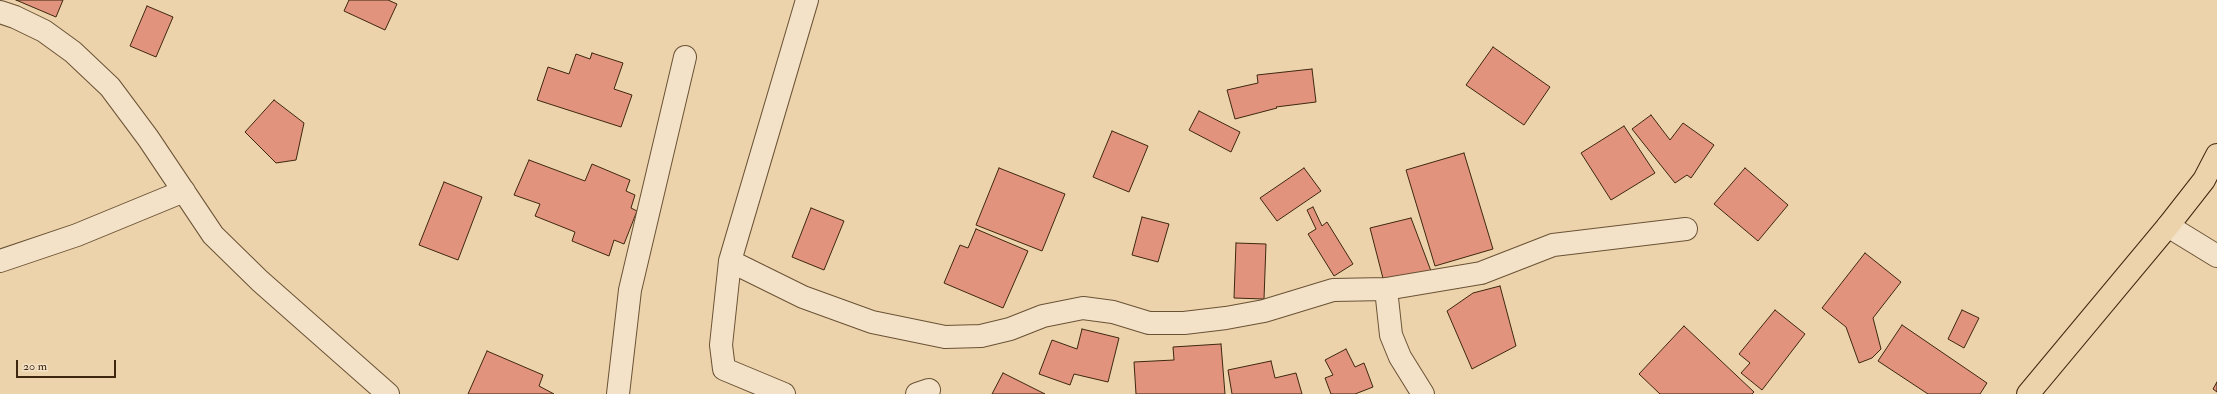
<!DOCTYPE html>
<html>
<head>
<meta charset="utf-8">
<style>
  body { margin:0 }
  #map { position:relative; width:2217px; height:394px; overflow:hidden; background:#ecd3ab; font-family:"IM FELL Double Pica",serif }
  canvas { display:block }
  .scale { position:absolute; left:16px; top:360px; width:100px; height:18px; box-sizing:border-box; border:2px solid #3e270e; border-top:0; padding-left:5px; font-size:12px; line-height:14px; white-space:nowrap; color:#3e270e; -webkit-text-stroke:3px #f3e2c8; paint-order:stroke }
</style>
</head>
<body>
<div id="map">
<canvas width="2217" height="394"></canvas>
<div class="scale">20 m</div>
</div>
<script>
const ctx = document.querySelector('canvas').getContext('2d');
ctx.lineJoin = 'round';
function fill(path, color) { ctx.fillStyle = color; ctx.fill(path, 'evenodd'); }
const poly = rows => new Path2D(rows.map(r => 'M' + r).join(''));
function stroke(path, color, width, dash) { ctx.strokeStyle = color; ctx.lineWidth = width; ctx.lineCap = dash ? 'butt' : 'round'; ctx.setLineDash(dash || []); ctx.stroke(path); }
const building = poly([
  [16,0,63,0,56,17,16,0],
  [349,0,388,0,397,4,385,30,344,11,349,0],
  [147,6,173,17,156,57,130,46,147,6],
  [1493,47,1550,87,1524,125,1466,85,1493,47],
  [592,53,623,63,614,89,632,95,621,127,537,100,548,67,569,74,576,54,590,59,592,53],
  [1312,69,1316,102,1276,107,1277,108,1235,119,1227,90,1258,83,1257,75,1312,69],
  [274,100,304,123,296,160,276,163,245,132,274,100],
  [1199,111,1240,132,1231,152,1189,130,1199,111],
  [1651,115,1670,140,1683,123,1714,145,1691,178,1687,175,1675,183,1632,129,1651,115],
  [1624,126,1655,173,1611,200,1581,153,1624,126],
  [1112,131,1148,146,1129,192,1093,177,1112,131],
  [1464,153,1493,249,1435,266,1406,170,1464,153],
  [529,160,585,181,592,164,630,180,626,191,635,195,631,208,637,211,624,244,614,240,609,256,572,241,575,232,535,216,540,204,514,195,529,160],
  [999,168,1065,194,1042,251,976,225,999,168],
  [1304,168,1321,191,1277,221,1260,198,1304,168],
  [1745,168,1788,205,1758,241,1714,204,1745,168],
  [444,182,482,197,458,260,419,245,444,182],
  [1313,207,1322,226,1327,222,1353,264,1334,276,1308,234,1316,229,1307,210,1313,207],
  [811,208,844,221,824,270,792,257,811,208],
  [1142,217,1169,224,1158,262,1132,255,1142,217],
  [1411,218,1431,271,1385,286,1370,228,1411,218],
  [976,229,1028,251,1003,308,944,283,960,245,968,248,976,229],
  [1236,243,1266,244,1264,299,1234,298,1236,243],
  [1865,253,1901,282,1873,318,1881,349,1872,358,1859,363,1846,327,1822,308,1865,253],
  [1500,286,1516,346,1472,369,1447,311,1473,293,1500,286],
  [1775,310,1805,334,1762,390,1741,373,1750,363,1739,354,1775,310],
  [1962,310,1979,318,1964,348,1948,339,1962,310],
  [1902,325,1987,383,1980,394,1928,394,1878,361,1902,325],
  [1684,326,1754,392,1752,394,1660,394,1639,374,1684,326],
  [1082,329,1119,338,1108,382,1074,374,1070,385,1039,374,1052,340,1077,349,1082,329],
  [1221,344,1225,394,1136,394,1134,362,1174,360,1173,347,1221,344],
  [1346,349,1355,367,1364,363,1373,387,1355,394,1331,394,1325,378,1333,375,1325,360,1346,349],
  [487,351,543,375,539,386,554,394,468,394,487,351],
  [1271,361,1275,378,1296,373,1302,394,1232,394,1228,370,1271,361],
  [1003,373,1045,394,992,394,1003,373],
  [2217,382,2217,392,2213,389,2217,382]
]);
fill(building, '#e1937d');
stroke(building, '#3e270e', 1);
const minor = poly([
  [0,12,15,17,44,31,73,52,110,87,148,138,213,235,260,281,388,394],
  [2168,226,2217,256],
  [0,261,77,235,184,191],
  [730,261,803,297,872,322,945,337,981,336,1010,329,1043,316,1083,308,1113,312,1149,323,1184,323,1226,318,1264,311,1333,290,1386,289,1481,273,1553,245,1686,229],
  [1386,289,1391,335,1400,357,1423,394],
  [618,394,630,290,685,57],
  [784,394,724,369,721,345,730,261,807,0],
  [917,394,929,390]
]);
const major = poly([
  [2028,394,2168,226,2204,180,2217,155]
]);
stroke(minor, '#6a5235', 24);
stroke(major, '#3e270e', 24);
stroke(minor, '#f3e2c8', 22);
stroke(major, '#ecd3ab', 22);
</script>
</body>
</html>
